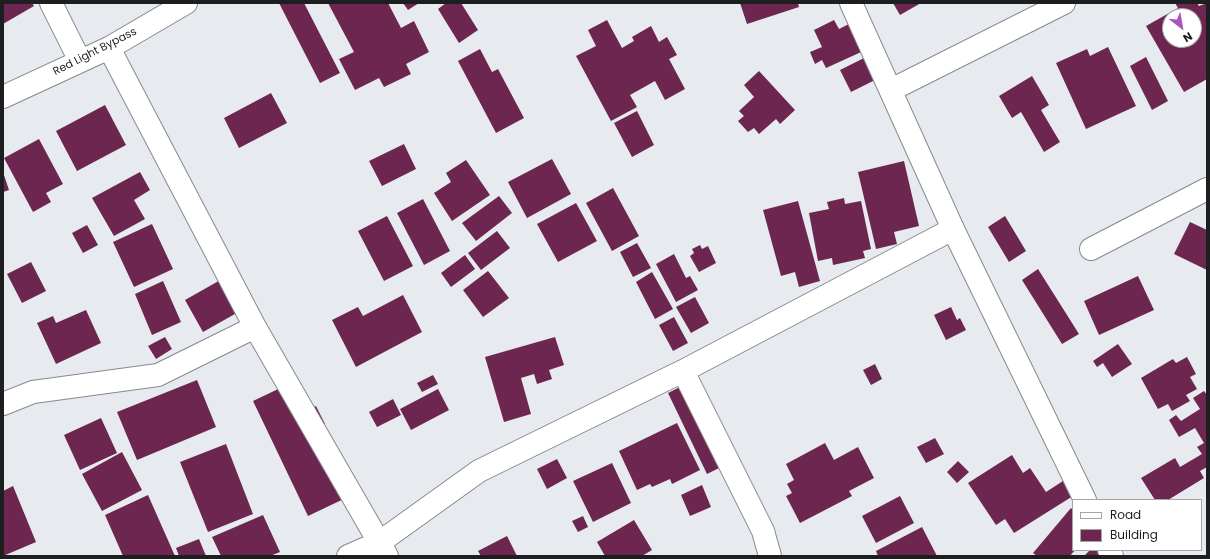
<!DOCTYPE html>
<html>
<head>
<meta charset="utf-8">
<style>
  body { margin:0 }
  #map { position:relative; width:1210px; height:559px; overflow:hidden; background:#e7eaee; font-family:Poppins,sans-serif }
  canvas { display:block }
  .frame { position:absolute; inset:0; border:4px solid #1d1e1f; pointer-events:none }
  .legend { position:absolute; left:1072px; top:499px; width:130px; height:52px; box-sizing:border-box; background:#fff; border:1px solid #a5a5a5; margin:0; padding:5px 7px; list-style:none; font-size:12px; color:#1d1e1f }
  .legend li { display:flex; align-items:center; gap:8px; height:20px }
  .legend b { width:20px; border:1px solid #a5a5a5 }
  .north { position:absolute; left:1162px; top:8px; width:40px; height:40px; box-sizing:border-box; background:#fff; border:1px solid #a5a5a5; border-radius:50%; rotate:149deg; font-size:11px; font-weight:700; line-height:16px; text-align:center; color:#1d1e1f }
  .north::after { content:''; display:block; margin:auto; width:14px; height:18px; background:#ad53c0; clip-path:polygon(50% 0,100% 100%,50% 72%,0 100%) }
</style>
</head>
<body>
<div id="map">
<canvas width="1210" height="559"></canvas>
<div class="frame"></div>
<ul class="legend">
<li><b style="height:5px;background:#fff"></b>Road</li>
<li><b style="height:11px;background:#6d264f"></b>Building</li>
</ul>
<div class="north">N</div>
</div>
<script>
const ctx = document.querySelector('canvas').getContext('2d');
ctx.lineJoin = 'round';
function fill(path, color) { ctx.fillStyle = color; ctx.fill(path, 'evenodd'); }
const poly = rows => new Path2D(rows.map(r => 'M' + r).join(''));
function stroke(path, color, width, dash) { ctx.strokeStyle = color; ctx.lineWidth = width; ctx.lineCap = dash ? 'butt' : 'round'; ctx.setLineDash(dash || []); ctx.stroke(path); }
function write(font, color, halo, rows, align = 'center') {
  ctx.font = font + ' Poppins,sans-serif'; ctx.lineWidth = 4; ctx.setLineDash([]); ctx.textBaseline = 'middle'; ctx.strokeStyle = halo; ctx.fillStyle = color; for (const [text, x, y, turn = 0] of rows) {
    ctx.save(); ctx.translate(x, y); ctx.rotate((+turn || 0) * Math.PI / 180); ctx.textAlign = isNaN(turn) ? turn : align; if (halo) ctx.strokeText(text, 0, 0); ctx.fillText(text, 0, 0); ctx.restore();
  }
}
fill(poly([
  [3,3,32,3,34,6,3,24],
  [279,3,304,3,340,73,320,83],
  [328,3,388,3,401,28,414,21,429,52,406,64,411,74,384,87,379,78,355,90,339,59,354,52],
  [403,3,419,3,408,10],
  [446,3,461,3,478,30,459,43,438,9],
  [740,3,798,3,799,7,747,24],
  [893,3,921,3,900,15],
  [1175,3,1197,3,1199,6,1207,3,1207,79,1184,92,1146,26,1178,8],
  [1170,16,1194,16,1194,40,1170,40],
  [607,20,622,48,634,41,632,37,651,26,659,42,667,37,677,55,669,59,685,89,665,100,655,81,630,95,637,107,611,121,576,56,596,46,588,30],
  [834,20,839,29,857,20,870,48,826,68,822,60,815,64,810,52,822,47,814,30],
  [1108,47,1136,106,1086,129,1056,63,1087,49,1090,56],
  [480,49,492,72,498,69,524,118,496,133,458,61],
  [868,56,879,78,851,92,840,70],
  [1146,57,1168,101,1152,110,1130,66],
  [759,71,795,110,780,124,776,119,759,134,754,128,748,132,738,121,744,116,739,111,754,97,744,85],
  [1032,76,1049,105,1041,110,1060,142,1044,152,1021,112,1012,118,999,96],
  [271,93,287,123,239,148,224,118],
  [105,105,126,145,77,171,56,131],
  [637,111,654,145,632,157,614,123],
  [39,139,63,184,46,193,51,202,33,212,4,158],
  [404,144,416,169,382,186,369,161],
  [552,159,571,194,527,218,508,182],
  [466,160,490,195,452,221,434,193,451,182,446,173],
  [904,161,919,226,894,232,897,244,876,249,858,172],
  [3,172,9,190,3,192],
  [140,172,150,190,134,200,145,219,114,236,92,198],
  [613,188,639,236,612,251,586,203],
  [499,196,512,213,476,241,462,223],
  [844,198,845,204,861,201,871,249,863,251,865,258,833,265,832,258,818,261,809,213,829,209,827,202],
  [423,199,450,251,424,265,397,213],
  [798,201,820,281,799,287,795,272,781,276,763,210],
  [576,203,597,241,558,262,537,224],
  [387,216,413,266,384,281,358,231],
  [1005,216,1026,251,1009,262,988,227],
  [1190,222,1207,230,1207,270,1174,254],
  [152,224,173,269,134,287,113,242],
  [87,225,98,245,83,253,72,233],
  [497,231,510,248,481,270,468,253],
  [637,243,651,268,633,277,620,252],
  [700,245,702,249,708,246,716,263,699,272,690,256,694,253,692,249],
  [674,254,686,278,690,276,698,290,676,302,656,264],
  [465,255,475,269,451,287,441,273],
  [31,262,46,291,22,303,7,274],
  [1038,269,1079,334,1062,344,1022,280],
  [488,271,509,298,483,317,463,290],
  [652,272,673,309,655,319,636,282],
  [231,274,249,306,203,332,185,300],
  [1138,276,1154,310,1099,335,1084,301],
  [163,281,181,322,152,335,135,294],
  [403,295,422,332,356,367,332,320,358,307,363,316],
  [695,297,709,323,691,333,676,307],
  [951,307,957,320,960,318,966,330,946,340,934,315],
  [86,310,101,343,56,364,37,323,53,316,56,323],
  [674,317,688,343,673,351,659,325],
  [165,337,172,349,156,359,148,346],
  [555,337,564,365,549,370,552,379,537,384,534,374,521,378,531,414,504,422,485,357],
  [1118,344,1132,364,1112,377,1103,363,1097,367,1093,361],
  [1187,357,1196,374,1190,377,1197,389,1186,395,1190,401,1172,411,1168,404,1158,409,1141,378,1173,359,1176,363],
  [875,364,882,379,871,385,863,370],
  [433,375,438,384,422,392,417,383],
  [197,380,216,427,137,460,117,412],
  [295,381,309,410,316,406,325,424,318,428,350,496,308,516,253,401],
  [686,384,725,465,707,474,668,393],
  [438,389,449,410,411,430,400,409],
  [1204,391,1207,395,1207,467,1200,471,1204,478,1168,500,1155,500,1141,478,1175,458,1180,467,1202,454,1197,447,1204,443,1195,428,1179,437,1169,420,1176,415,1181,421,1200,409,1193,398],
  [393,399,401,415,377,427,369,412],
  [101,418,117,453,80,470,64,435],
  [677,423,700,470,672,484,670,479,652,487,650,484,637,490,619,451],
  [935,438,944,454,926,463,917,447],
  [825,443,834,460,858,447,874,478,849,491,852,496,800,523,786,496,792,493,787,484,794,480,786,464],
  [226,444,253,514,208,532,180,462],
  [122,452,142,490,102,511,82,474],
  [1012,455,1023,473,1030,468,1046,492,1063,481,1073,496,1014,533,1005,519,996,525,968,483],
  [557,459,567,478,547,489,537,469],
  [958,461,969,472,957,483,947,472],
  [612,463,631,503,593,522,573,481],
  [702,485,711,507,690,516,681,495],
  [13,486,36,542,3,556,3,491],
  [148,495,175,556,123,556,105,515],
  [900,496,914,523,876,543,862,516],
  [1071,508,1073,510,1073,550,1075,550,1070,556,1037,556,1033,553],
  [263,515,280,552,270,556,221,556,212,537],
  [583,516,588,527,578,532,572,521],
  [634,520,652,550,642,556,605,556,597,542],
  [922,527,937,556,878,556,876,551],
  [507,536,517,556,481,556,478,551],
  [199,539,206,556,179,556,176,548],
  [1090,550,1098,550,1103,556,1084,556]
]), '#6d264f');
const street = poly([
  [51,3,80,61],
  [109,48,255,327,387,556],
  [891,90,1064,3],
  [3,97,109,48,186,3],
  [1091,249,1207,189],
  [683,371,763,531,770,556],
  [3,404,33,392,158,375,255,327],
  [348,556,380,542,479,471,683,371,953,229]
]);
const secondary = poly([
  [851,3,953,229,1085,500],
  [1109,550,1112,556]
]);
stroke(street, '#87898d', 24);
stroke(secondary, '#87898d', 24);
stroke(street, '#fff', 22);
stroke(secondary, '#fff', 22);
write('11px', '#1d1e1f', '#fff', [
  ["Red Light Bypass",95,52,-27]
]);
</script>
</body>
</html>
